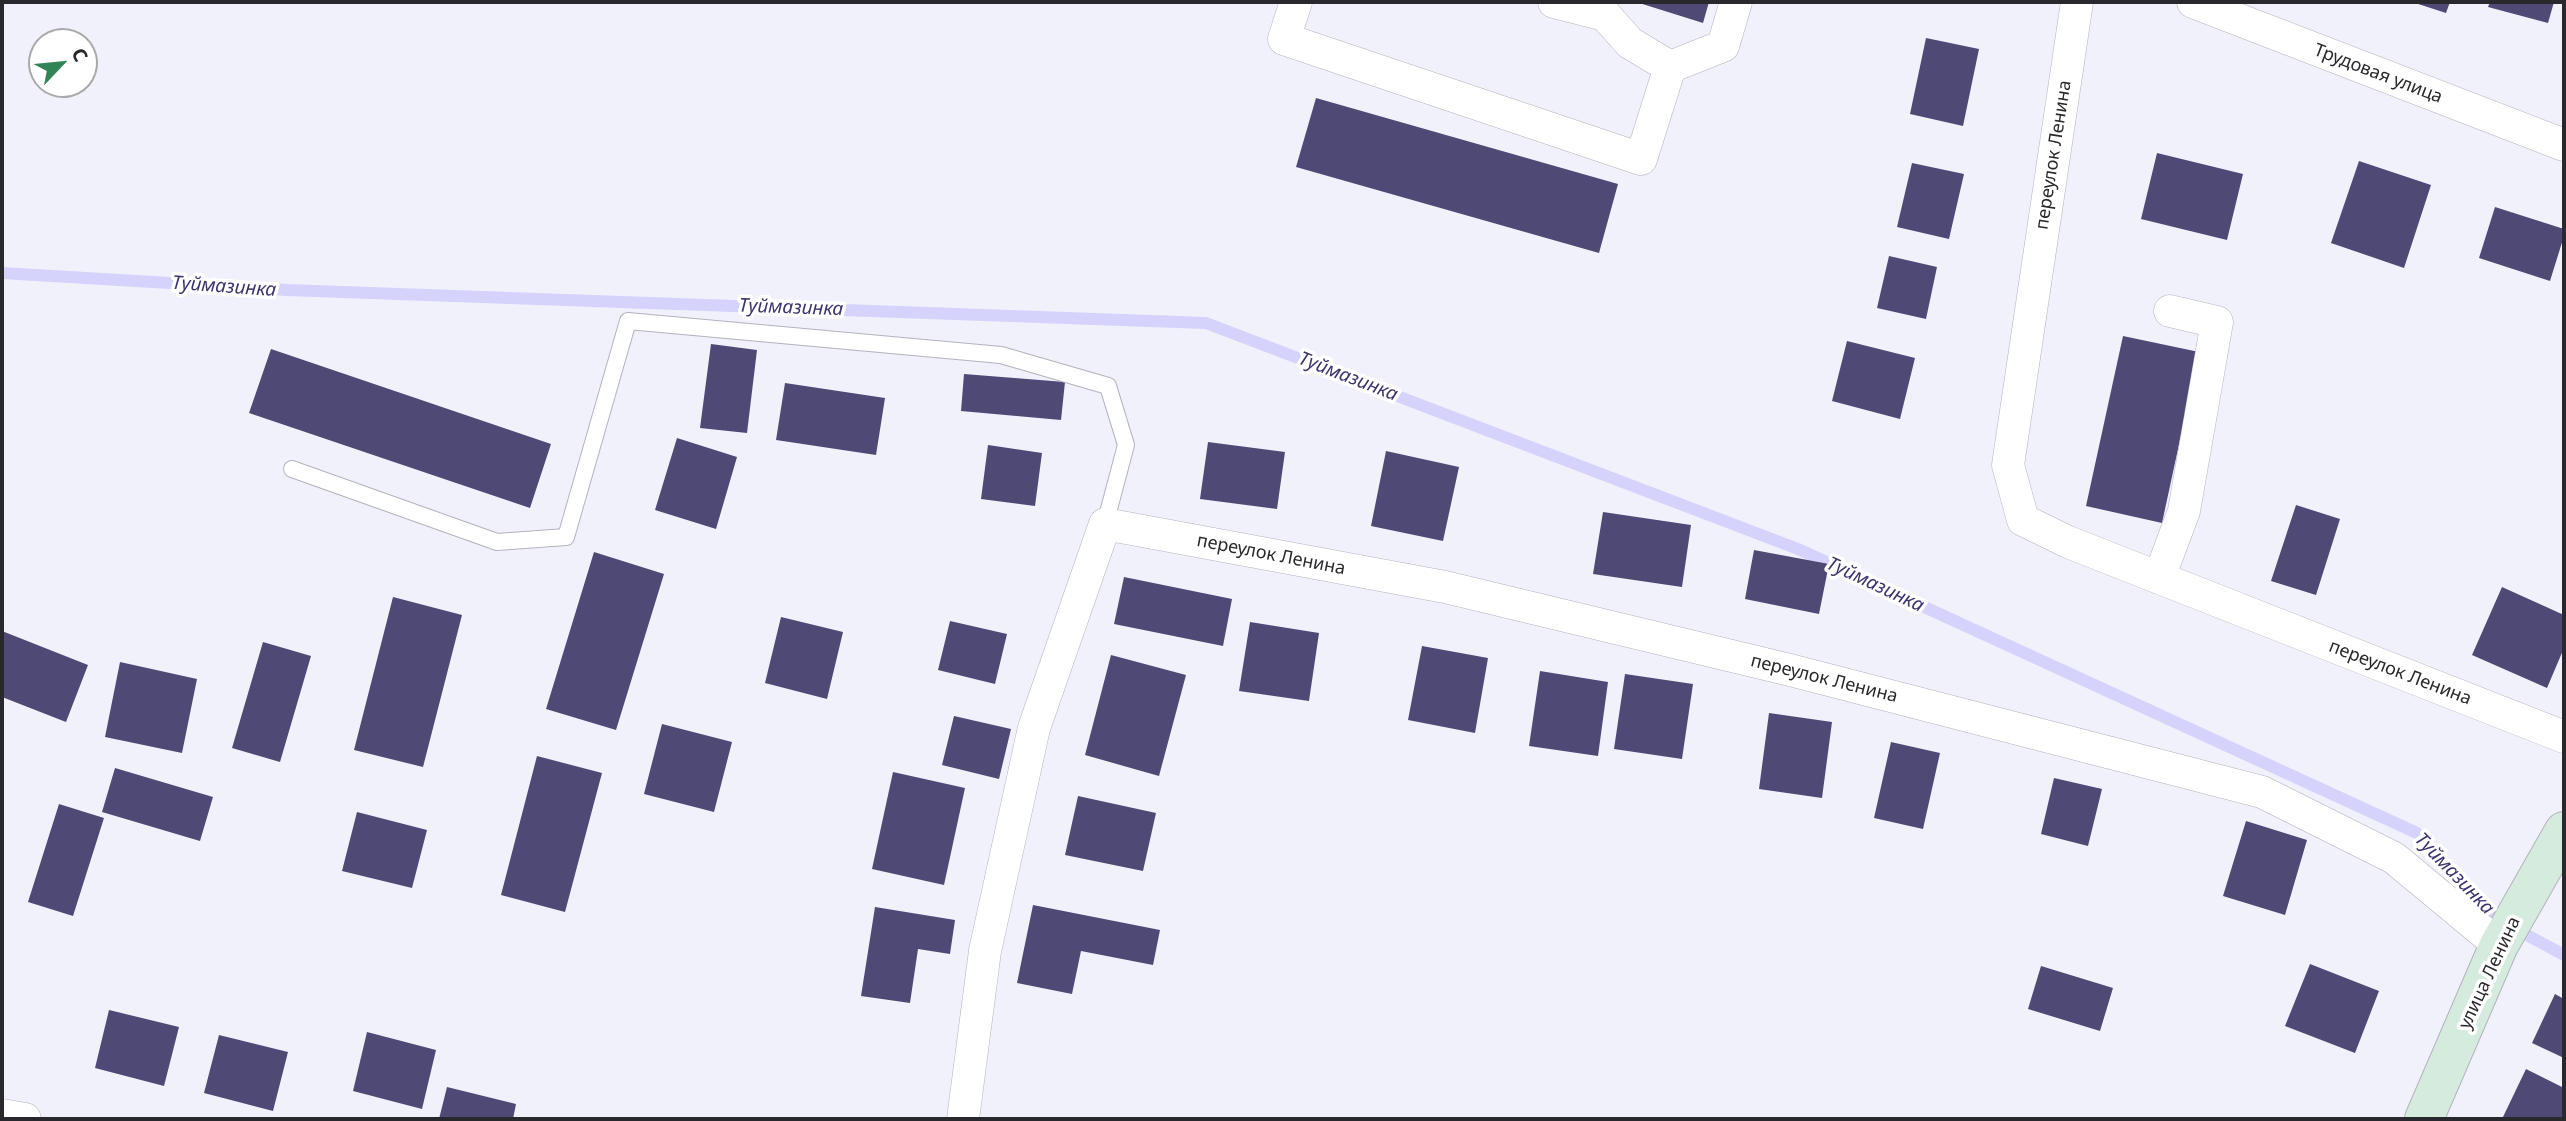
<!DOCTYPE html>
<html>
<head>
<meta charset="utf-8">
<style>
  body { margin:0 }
  #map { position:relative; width:2566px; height:1121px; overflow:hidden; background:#f1f1fc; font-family:"Noto Sans",sans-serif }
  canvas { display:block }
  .frame { position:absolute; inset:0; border:4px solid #29292d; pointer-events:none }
  .north { position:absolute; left:28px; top:28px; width:70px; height:70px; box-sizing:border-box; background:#fff; border:2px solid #a9a9ab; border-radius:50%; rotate:64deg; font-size:19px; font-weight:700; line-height:28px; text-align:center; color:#29292d }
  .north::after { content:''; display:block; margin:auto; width:24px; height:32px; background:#318456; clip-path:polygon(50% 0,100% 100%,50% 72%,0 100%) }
</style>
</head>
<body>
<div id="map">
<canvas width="2566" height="1121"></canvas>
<div class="frame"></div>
<div class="north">С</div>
</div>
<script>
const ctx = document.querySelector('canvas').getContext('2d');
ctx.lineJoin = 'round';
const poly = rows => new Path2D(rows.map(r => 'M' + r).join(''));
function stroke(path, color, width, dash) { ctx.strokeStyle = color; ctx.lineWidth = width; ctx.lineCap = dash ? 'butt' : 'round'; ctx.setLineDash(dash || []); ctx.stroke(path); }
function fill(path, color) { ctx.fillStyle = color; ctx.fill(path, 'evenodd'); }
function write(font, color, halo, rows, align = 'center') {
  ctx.font = font + ' "Noto Sans",sans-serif'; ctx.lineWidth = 7; ctx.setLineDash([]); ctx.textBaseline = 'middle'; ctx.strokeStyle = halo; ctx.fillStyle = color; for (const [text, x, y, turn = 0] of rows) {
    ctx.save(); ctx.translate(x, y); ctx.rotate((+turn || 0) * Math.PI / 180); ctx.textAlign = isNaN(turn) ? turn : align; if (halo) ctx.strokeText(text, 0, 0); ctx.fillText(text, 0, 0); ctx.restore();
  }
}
stroke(poly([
  [2,273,287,290,1206,323,1798,549,2417,833,2488,914,2564,955]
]), '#d5d2fb', 12);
fill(poly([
  [1636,2,1709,2,1703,23],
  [2412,2,2450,2,2446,13],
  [2490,2,2554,2,2548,23,2488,7],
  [1926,38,1979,49,1963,126,1910,114],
  [1316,98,1618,184,1599,253,1296,167],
  [2157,153,2243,174,2227,240,2141,219],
  [2359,161,2431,185,2404,268,2331,243],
  [1912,163,1964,174,1949,239,1897,227],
  [2495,207,2564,229,2564,236,2550,281,2479,258],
  [1889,256,1937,267,1926,319,1877,308],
  [2123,336,2199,352,2162,523,2086,506],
  [1847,341,1915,358,1900,419,1832,401],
  [711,344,757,350,747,433,700,428],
  [271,349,551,444,530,508,249,413],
  [964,374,1065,382,1061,420,961,411],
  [785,383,885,398,876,455,776,440],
  [677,438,737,457,716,529,655,510],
  [1208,442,1285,452,1277,509,1200,499],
  [988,445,1042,453,1035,506,981,499],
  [1386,451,1459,467,1443,541,1371,526],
  [2296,505,2340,519,2316,595,2271,581],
  [1603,512,1691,525,1682,587,1593,574],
  [1754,550,1829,564,1819,614,1745,599],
  [594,552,664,574,616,730,546,709],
  [1124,577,1232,599,1223,646,1114,624],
  [2502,587,2564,615,2564,648,2547,688,2472,655],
  [393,597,462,615,423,767,354,750],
  [781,617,843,632,827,699,765,683],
  [950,621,1007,634,995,684,938,670],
  [1250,622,1319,633,1309,701,1239,691],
  [2,631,88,665,66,722,2,697],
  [263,642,311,656,280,762,232,748],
  [1422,646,1488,658,1475,733,1408,720],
  [1111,655,1186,675,1159,776,1085,755],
  [120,662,197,679,182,753,105,737],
  [1540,671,1608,682,1598,756,1529,746],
  [1625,674,1693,684,1682,759,1614,749],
  [1769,713,1832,722,1822,798,1759,789],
  [954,716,1011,729,999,779,942,765],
  [662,724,732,742,714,812,644,794],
  [1891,742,1940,753,1923,829,1874,818],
  [537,756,602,773,565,912,501,895],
  [115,768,213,797,200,841,102,812],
  [893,772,965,788,944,885,872,869],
  [2054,778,2102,789,2088,846,2041,834],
  [1078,796,1156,813,1143,871,1065,855],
  [59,804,104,818,73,916,28,902],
  [357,812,427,830,412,888,342,871],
  [2246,821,2307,840,2285,915,2223,896],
  [1033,905,1160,930,1153,965,1081,951,1072,994,1017,983],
  [875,907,955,920,950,954,918,949,910,1003,861,996],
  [2310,964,2379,991,2355,1053,2285,1026],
  [2041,966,2113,988,2100,1031,2028,1009],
  [2555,994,2564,999,2564,1058,2532,1043],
  [109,1010,179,1027,164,1086,95,1068],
  [367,1032,436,1050,422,1109,353,1091],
  [219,1035,288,1052,273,1111,204,1093],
  [2526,1069,2564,1088,2564,1119,2502,1119],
  [447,1087,516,1104,513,1119,439,1119]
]), '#4f4a75');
const lane = poly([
  [292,469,497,542,566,537,628,321,1001,355,1108,386,1126,445,1105,524]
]);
const street = poly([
  [1296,2,1284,39,1641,159,1670,67,1723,46,1736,2],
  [1554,2,1605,15,1630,43,1670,67],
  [2077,2,2008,465,2023,520,2068,542,2564,737],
  [2193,2,2564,145],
  [2159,578,2184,511,2217,322,2170,311],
  [2,1115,25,1119],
  [963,1119,985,951,1034,728,1105,524,1445,587,1790,670,2262,792,2394,858,2499,945]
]);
const secondary = poly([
  [2424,1119,2499,945,2564,831]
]);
stroke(lane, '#b3b2bd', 18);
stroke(street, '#b3b2bd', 33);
stroke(secondary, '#b3b2bd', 40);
stroke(lane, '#fff', 16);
stroke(street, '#fff', 32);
stroke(secondary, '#d5ebdd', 38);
write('18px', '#29292d', '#fff', [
  ["Трудовая улица",2378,74,21],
  ["переулок Ленина",2054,155,-81],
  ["переулок Ленина",1271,555,11],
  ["переулок Ленина",2400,673,21],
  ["переулок Ленина",1824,679,14],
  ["улица Ленина",2490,973,-65]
]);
write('italic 19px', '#3c326d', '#fff', [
  ["Туймазинка",224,287,4],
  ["Туймазинка",791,308,2],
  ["Туймазинка",1348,377,21],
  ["Туймазинка",1875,585,25],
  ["Туймазинка",2454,874,46]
]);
</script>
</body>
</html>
